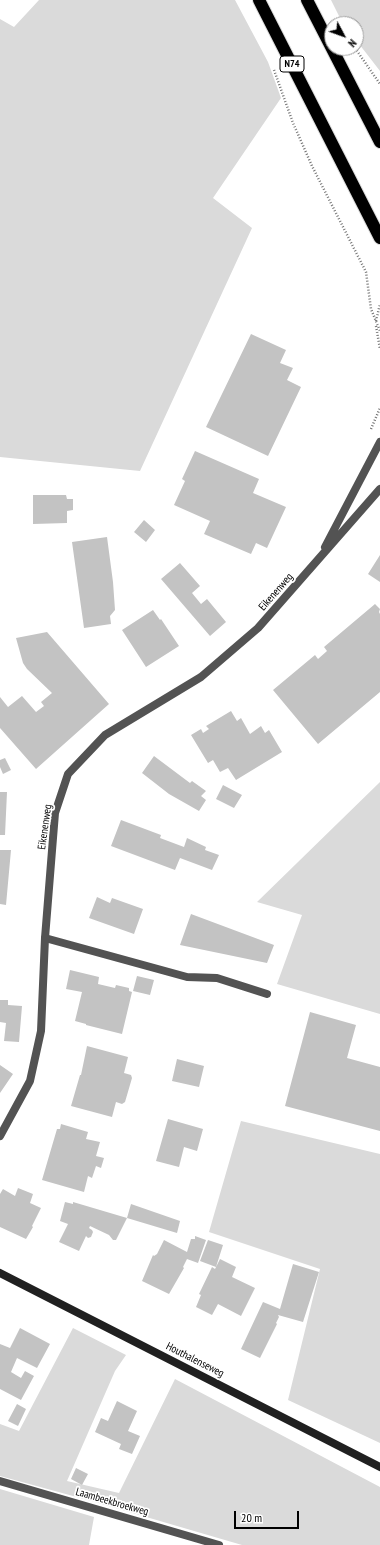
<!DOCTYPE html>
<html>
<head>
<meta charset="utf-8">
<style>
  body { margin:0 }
  #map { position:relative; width:380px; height:1545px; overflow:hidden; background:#fff; font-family:"PT Sans Narrow",sans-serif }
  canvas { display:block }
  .north { position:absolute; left:324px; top:16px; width:40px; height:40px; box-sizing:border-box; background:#fff; border:1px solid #999; border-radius:50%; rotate:131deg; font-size:11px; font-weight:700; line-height:16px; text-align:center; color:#000 }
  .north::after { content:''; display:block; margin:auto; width:14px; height:18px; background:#000; clip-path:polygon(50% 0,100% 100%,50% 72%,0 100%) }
  .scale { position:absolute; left:234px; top:1511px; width:65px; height:18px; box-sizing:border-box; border:2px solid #000; border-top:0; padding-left:5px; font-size:12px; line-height:14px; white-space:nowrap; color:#000; -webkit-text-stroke:3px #fff; paint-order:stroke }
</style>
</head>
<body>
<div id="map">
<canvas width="380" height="1545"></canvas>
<div class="north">N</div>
<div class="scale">20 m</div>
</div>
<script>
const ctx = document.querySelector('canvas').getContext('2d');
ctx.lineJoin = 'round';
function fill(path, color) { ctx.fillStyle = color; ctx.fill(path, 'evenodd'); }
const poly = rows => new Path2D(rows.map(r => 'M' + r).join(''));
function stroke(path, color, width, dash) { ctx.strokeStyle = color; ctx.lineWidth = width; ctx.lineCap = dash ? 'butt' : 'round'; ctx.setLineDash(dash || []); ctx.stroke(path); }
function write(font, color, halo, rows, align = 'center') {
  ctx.font = font + ' "PT Sans Narrow",sans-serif'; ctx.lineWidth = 3.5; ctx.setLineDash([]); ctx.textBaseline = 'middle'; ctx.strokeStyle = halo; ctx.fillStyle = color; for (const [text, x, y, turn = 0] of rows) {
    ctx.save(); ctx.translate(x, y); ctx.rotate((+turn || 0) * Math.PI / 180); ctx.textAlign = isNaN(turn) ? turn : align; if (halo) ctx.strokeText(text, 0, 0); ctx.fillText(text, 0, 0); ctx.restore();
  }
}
fill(poly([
  [39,0,235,0,268,62,281,98,213,198,252,228,140,471,0,457,0,19,14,27],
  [331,0,380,0,380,71,356,40,356,24,343,24],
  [380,782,380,1014,277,984,302,915,257,902],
  [241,1121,380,1154,380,1443,288,1400,320,1269,209,1232],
  [73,1328,126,1355,115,1371,67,1481,119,1493,175,1379,380,1487,380,1545,242,1545,95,1502,0,1476,0,1424,19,1431],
  [0,1489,94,1517,89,1545,0,1545]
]), '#dadada');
fill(poly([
  [251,334,286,350,280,363,293,368,287,380,301,387,268,456,206,427],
  [195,451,259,479,253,493,286,507,267,548,256,543,251,554,204,534,210,521,174,505,185,481,182,479],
  [33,495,66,495,67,499,73,499,73,510,67,511,67,523,33,524],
  [144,520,155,530,146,542,134,532],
  [107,537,113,582,115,610,110,616,111,624,84,628,72,542],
  [380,555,380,582,368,574],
  [180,563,200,586,192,593,201,604,207,599,226,622,210,636,161,579],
  [375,604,380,609,379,612,380,614,380,692,318,744,273,690,315,655,318,659,327,651,324,647],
  [153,610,160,620,161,619,179,646,146,667,122,630],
  [47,632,109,704,36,769,0,728,0,697,8,707,22,696,36,712,44,706,41,702,52,693,27,669,23,663,16,638],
  [231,711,237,721,241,718,250,734,261,726,265,733,269,730,282,752,236,780,228,768,220,772,213,760,208,763,191,735,201,729,203,733,209,729,206,726],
  [154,756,190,783,192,781,206,791,201,796,206,800,199,811,169,794,142,773],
  [5,758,11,770,3,774,0,767,0,760],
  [223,785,242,795,234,808,216,799],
  [0,792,7,792,5,835,0,835],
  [121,820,161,835,160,838,184,847,187,838,206,847,205,850,219,855,212,870,180,858,175,870,111,846],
  [0,850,11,850,6,905,0,904],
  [97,897,110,903,112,898,143,909,134,934,89,918],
  [191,914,274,945,267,963,180,945],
  [70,970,99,977,98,984,115,988,116,985,129,988,129,991,132,992,122,1034,86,1025,86,1024,75,1021,82,992,66,989],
  [137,976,154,980,150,995,133,991],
  [0,1000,8,1000,8,1005,22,1006,19,1042,4,1041,6,1023,0,1022],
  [310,1012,356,1025,347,1058,380,1067,380,1131,285,1106],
  [87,1046,128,1057,124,1073,131,1075,132,1078,125,1102,122,1104,116,1102,112,1117,71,1106,80,1075,81,1075],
  [177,1059,204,1066,199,1087,172,1081],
  [0,1065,13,1074,0,1093],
  [168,1119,203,1129,197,1151,184,1147,179,1167,156,1161],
  [61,1124,88,1132,86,1139,100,1142,96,1156,104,1158,101,1168,96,1166,92,1178,88,1176,84,1192,42,1180,57,1129,60,1129],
  [18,1188,33,1194,30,1203,41,1208,32,1226,33,1227,26,1239,0,1227,0,1194,3,1189,15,1196],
  [65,1202,73,1204,73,1202,127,1218,116,1240,113,1240,109,1235,90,1226,89,1228,92,1230,93,1232,91,1237,88,1238,86,1236,79,1251,59,1242,68,1224,60,1221],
  [131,1204,180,1221,177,1233,127,1218],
  [195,1236,206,1240,198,1263,187,1259,183,1267,184,1268,169,1294,142,1281,153,1255,154,1256,157,1254,164,1240,187,1252,191,1239,195,1239],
  [208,1240,223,1245,216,1267,200,1261],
  [220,1259,236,1267,232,1277,255,1288,241,1316,218,1304,212,1315,196,1307,201,1295,199,1294,212,1267,215,1269],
  [293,1264,319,1272,303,1322,278,1315,279,1317,276,1323,277,1324,260,1358,241,1349,263,1302,280,1309],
  [20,1328,50,1344,37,1368,17,1358,11,1372,21,1378,25,1371,34,1376,21,1400,0,1389,0,1344,10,1348],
  [117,1401,137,1411,128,1431,140,1436,132,1454,119,1449,121,1444,95,1432,101,1418,108,1421],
  [17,1404,26,1409,18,1426,8,1421],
  [76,1468,88,1474,82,1485,71,1479]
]), '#c3c3c3');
const highway = poly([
  [259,0,380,238],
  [307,0,380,142]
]);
stroke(highway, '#dbdbdb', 14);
stroke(poly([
  [355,48,380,84],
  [274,70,293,123,312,166,366,272,371,309,380,331],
  [376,321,380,304],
  [376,326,380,349],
  [371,429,380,408]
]), '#757575', 2.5, [1, 2]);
stroke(poly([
  [45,938,187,977,217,978,267,994]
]), '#535353', 8);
stroke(poly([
  [325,547,380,442],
  [0,1136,30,1081,41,1031,45,938,55,813,68,774,105,735,201,677,258,628,380,489],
  [0,1481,219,1545]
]), '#535353', 8);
stroke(poly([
  [0,1273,380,1467]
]), '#202020', 8);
stroke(highway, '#000', 12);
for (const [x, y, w] of [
  [292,64,24]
]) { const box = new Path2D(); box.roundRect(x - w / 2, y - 8, w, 16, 3); ctx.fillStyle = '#fff'; ctx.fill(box); stroke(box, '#000', 1); }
write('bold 10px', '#000', null, [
  ["N74",292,64]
]);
write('11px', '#000', '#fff', [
  ["Eikenenweg",276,592,-49],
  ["Eikenenweg",45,827,-82],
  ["Houthalenseweg",195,1360,27],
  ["Laambeekbroekweg",112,1502,16]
]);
</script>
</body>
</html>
